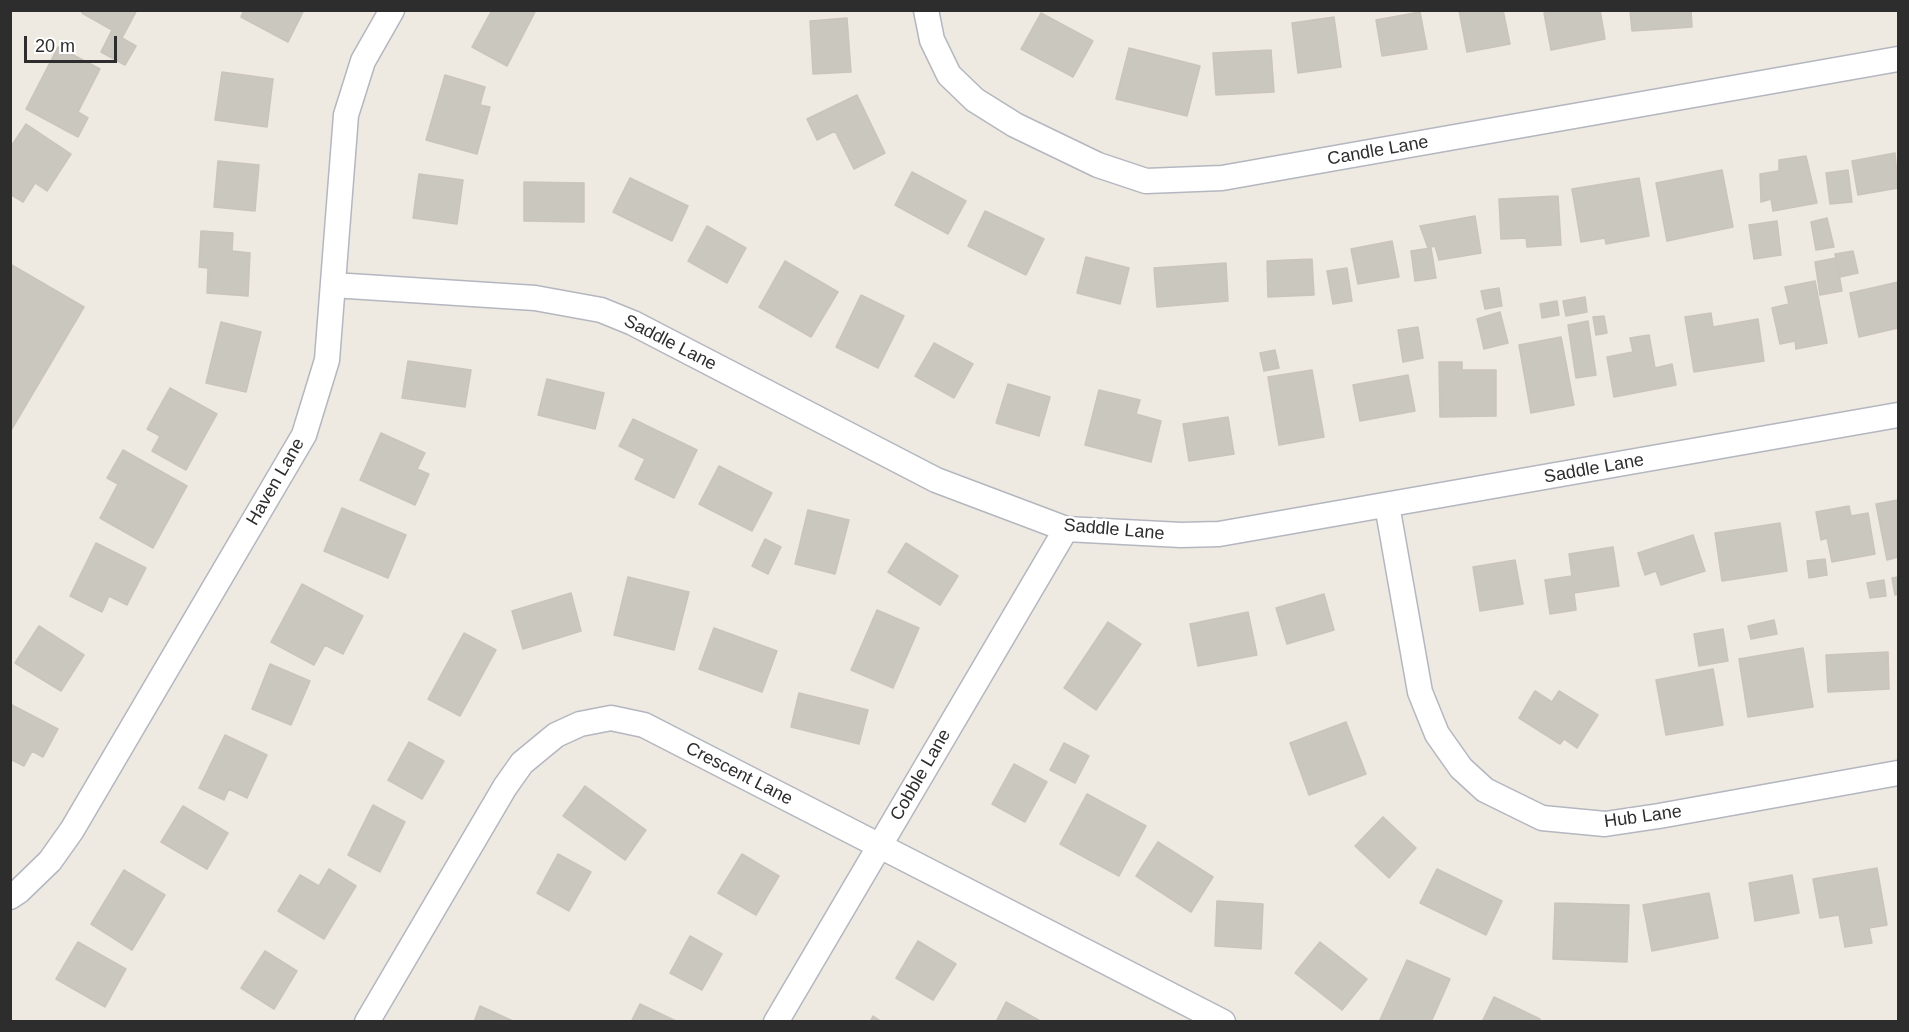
<!DOCTYPE html>
<html>
<head>
<meta charset="utf-8">
<style>
  body { margin:0 }
  #map { position:relative; width:1909px; height:1032px; overflow:hidden; background:#eee9e1; font-family:Helvetica,sans-serif }
  canvas { display:block }
  .frame { position:absolute; inset:0; border:12px solid #2d2d2d; pointer-events:none }
  .scale { position:absolute; left:24px; top:36px; width:93px; height:27px; box-sizing:border-box; border:3px solid #2d2d2d; border-top:0; padding-left:8px; font-size:18px; line-height:21px; white-space:nowrap; color:#2d2d2d; -webkit-text-stroke:4px #fff; paint-order:stroke }
</style>
</head>
<body>
<div id="map">
<canvas width="1909" height="1032"></canvas>
<div class="frame"></div>
<div class="scale">20 m</div>
</div>
<script>
const ctx = document.querySelector('canvas').getContext('2d');
ctx.lineJoin = 'round';
function fill(path, color) { ctx.fillStyle = color; ctx.fill(path, 'evenodd'); }
const poly = rows => new Path2D(rows.map(r => 'M' + r).join(''));
function stroke(path, color, width, dash) { ctx.strokeStyle = color; ctx.lineWidth = width; ctx.lineCap = dash ? 'butt' : 'round'; ctx.setLineDash(dash || []); ctx.stroke(path); }
function write(font, color, halo, rows, align = 'center') {
  ctx.font = font + ' Helvetica,sans-serif'; ctx.lineWidth = 5; ctx.setLineDash([]); ctx.textBaseline = 'middle'; ctx.strokeStyle = halo; ctx.fillStyle = color; for (const [text, x, y, turn = 0] of rows) {
    ctx.save(); ctx.translate(x, y); ctx.rotate((+turn || 0) * Math.PI / 180); ctx.textAlign = isNaN(turn) ? turn : align; if (halo) ctx.strokeText(text, 0, 0); ctx.fillText(text, 0, 0); ctx.restore();
  }
}
const building = poly([
  [83,10,137,10,122,38,136,46,125,65,101,52,112,30,82,13,83,10],
  [244,10,304,10,288,42,241,17,244,10],
  [492,10,532,10,535,12,507,66,472,47,492,10],
  [1459,10,1503,10,1510,44,1467,52,1459,10],
  [1559,10,1600,10,1605,39,1551,50,1544,13,1559,10],
  [1630,10,1691,10,1692,27,1632,31,1630,10],
  [1420,12,1427,49,1382,56,1376,20,1420,12],
  [1041,13,1093,41,1073,77,1021,49,1041,13],
  [1334,17,1341,67,1298,73,1292,23,1334,17],
  [847,18,851,72,813,74,810,21,847,18],
  [58,47,100,69,78,112,88,118,78,137,26,109,58,47],
  [1129,48,1200,66,1187,116,1116,99,1129,48],
  [1271,50,1274,92,1216,95,1213,53,1271,50],
  [222,72,273,79,267,127,215,120,222,72],
  [445,75,485,87,480,105,490,107,477,154,426,140,445,75],
  [857,95,885,153,854,169,835,131,817,140,807,119,857,95],
  [26,124,71,154,47,191,35,183,23,202,10,194,10,148,26,124],
  [1895,153,1898,188,1858,195,1852,161,1895,153],
  [1806,156,1817,203,1773,211,1771,199,1761,202,1760,174,1779,171,1779,160,1806,156],
  [218,161,259,165,255,211,214,207,218,161],
  [1722,170,1733,227,1667,241,1656,183,1722,170],
  [1848,170,1852,202,1830,204,1826,173,1848,170],
  [912,172,966,201,948,234,895,205,912,172],
  [419,174,463,180,457,224,413,218,419,174],
  [630,178,688,206,672,241,613,212,630,178],
  [1639,178,1649,236,1606,244,1605,238,1581,242,1572,189,1639,178],
  [524,182,584,183,584,222,524,221,524,182],
  [1558,196,1561,245,1527,247,1526,238,1501,239,1499,199,1558,196],
  [985,211,1044,239,1026,275,968,246,985,211],
  [1475,216,1481,253,1439,260,1435,246,1428,248,1420,226,1475,216],
  [1827,218,1834,247,1816,250,1811,222,1827,218],
  [1777,221,1781,255,1754,259,1749,225,1777,221],
  [707,226,746,248,727,283,688,261,707,226],
  [201,231,233,233,232,251,250,253,248,296,207,293,208,268,199,267,201,231],
  [1392,241,1399,277,1358,284,1351,249,1392,241],
  [1431,248,1436,278,1415,281,1411,251,1431,248],
  [1853,251,1858,273,1840,277,1835,254,1853,251],
  [1086,257,1129,268,1120,304,1077,293,1086,257],
  [1836,258,1842,291,1820,295,1815,262,1836,258],
  [1312,259,1314,295,1268,297,1267,261,1312,259],
  [785,261,838,292,811,337,759,307,785,261],
  [1226,263,1228,301,1157,307,1154,268,1226,263],
  [10,264,84,307,10,432,10,264],
  [1347,268,1352,301,1333,304,1327,271,1347,268],
  [1815,281,1827,343,1796,349,1795,341,1780,344,1772,308,1789,304,1785,287,1815,281],
  [1898,282,1898,328,1859,337,1850,293,1898,282],
  [1499,288,1502,306,1485,309,1481,291,1499,288],
  [861,295,904,316,878,368,836,347,861,295],
  [1585,297,1587,312,1566,316,1563,301,1585,297],
  [1557,301,1559,315,1542,318,1540,304,1557,301],
  [1500,312,1508,343,1484,349,1477,319,1500,312],
  [1711,313,1713,327,1758,319,1764,361,1694,372,1685,317,1711,313],
  [1604,316,1607,333,1596,335,1593,317,1604,316],
  [1588,321,1596,375,1576,378,1568,325,1588,321],
  [221,322,261,332,246,392,206,383,221,322],
  [1418,327,1423,358,1403,362,1398,330,1418,327],
  [1649,335,1655,368,1672,364,1676,385,1614,397,1607,357,1633,352,1630,338,1649,335],
  [1561,337,1574,405,1531,413,1519,345,1561,337],
  [934,343,973,364,954,398,915,376,934,343],
  [1275,350,1279,368,1264,371,1260,353,1275,350],
  [408,361,471,370,465,407,402,398,408,361],
  [1439,362,1462,362,1462,370,1496,370,1496,416,1440,417,1439,362],
  [1312,370,1324,437,1279,445,1268,377,1312,370],
  [1408,375,1415,411,1360,421,1353,385,1408,375],
  [547,379,604,393,595,429,538,415,547,379],
  [1008,384,1050,397,1039,436,996,423,1008,384],
  [170,388,217,414,186,470,152,451,160,436,147,429,170,388],
  [1099,390,1140,400,1136,414,1161,421,1151,462,1085,445,1099,390],
  [1228,417,1234,454,1189,461,1183,424,1228,417],
  [633,419,697,450,674,498,635,479,645,459,619,446,633,419],
  [381,433,425,453,417,469,429,474,415,505,360,480,381,433],
  [123,450,187,486,153,548,100,518,118,484,107,478,123,450],
  [719,466,772,493,752,531,699,504,719,466],
  [1898,500,1898,557,1887,560,1876,504,1898,500],
  [1849,506,1851,516,1868,513,1875,554,1832,562,1827,538,1821,540,1816,512,1849,506],
  [342,508,406,535,388,578,324,551,342,508],
  [808,510,849,520,835,574,795,564,808,510],
  [1780,523,1787,571,1722,581,1715,533,1780,523],
  [1693,535,1705,571,1661,585,1656,571,1645,575,1638,553,1693,535],
  [765,539,781,547,768,574,752,566,765,539],
  [96,543,146,568,127,605,109,596,102,612,70,596,96,543],
  [906,543,958,576,940,605,888,572,906,543],
  [1613,547,1619,586,1574,593,1576,610,1550,614,1545,580,1572,576,1569,554,1613,547],
  [1825,559,1827,575,1809,578,1807,561,1825,559],
  [1515,560,1523,604,1480,611,1473,567,1515,560],
  [628,577,689,592,674,650,614,635,628,577],
  [1898,577,1898,594,1895,595,1892,578,1898,577],
  [1884,580,1886,596,1870,598,1867,583,1884,580],
  [302,584,363,616,343,654,325,645,314,665,271,642,302,584],
  [571,593,581,631,523,649,512,611,571,593],
  [1324,594,1334,630,1287,644,1276,608,1324,594],
  [877,610,919,628,893,688,851,670,877,610],
  [1248,612,1257,655,1198,666,1190,624,1248,612],
  [1774,620,1777,634,1751,639,1748,626,1774,620],
  [1108,622,1141,644,1096,710,1064,688,1108,622],
  [39,626,84,655,61,691,15,663,39,626],
  [714,628,777,651,762,692,699,669,714,628],
  [1723,629,1728,661,1699,666,1694,634,1723,629],
  [464,633,496,650,460,716,428,699,464,633],
  [1803,648,1813,707,1748,717,1739,659,1803,648],
  [1888,652,1889,689,1828,692,1826,655,1888,652],
  [270,664,310,681,291,725,252,709,270,664],
  [1713,669,1723,725,1666,735,1656,680,1713,669],
  [1535,691,1552,702,1559,691,1598,715,1577,748,1564,739,1560,744,1519,718,1535,691],
  [799,693,868,710,859,744,791,727,799,693],
  [10,704,58,729,43,757,32,751,24,766,10,759,10,704],
  [1346,722,1366,774,1309,795,1290,743,1346,722],
  [225,735,267,755,247,798,229,789,224,800,199,788,225,735],
  [409,742,444,761,422,799,388,780,409,742],
  [1064,743,1089,756,1075,783,1050,770,1064,743],
  [1014,764,1047,782,1025,822,992,804,1014,764],
  [585,786,646,830,625,860,563,816,585,786],
  [1087,794,1146,826,1119,876,1060,844,1087,794],
  [373,805,405,822,380,872,348,855,373,805],
  [183,806,228,833,207,869,161,842,183,806],
  [1383,817,1416,848,1389,878,1355,846,1383,817],
  [1158,842,1213,877,1191,912,1136,876,1158,842],
  [558,854,591,872,569,911,537,893,558,854],
  [742,854,779,876,756,915,718,893,742,854],
  [1877,868,1887,925,1869,928,1872,943,1845,947,1839,915,1820,918,1813,879,1877,868],
  [329,869,356,886,324,939,278,911,300,875,319,886,329,869],
  [1437,869,1502,901,1486,935,1420,903,1437,869],
  [124,870,165,895,132,950,91,924,124,870],
  [1792,875,1799,913,1755,921,1749,883,1792,875],
  [1709,893,1718,938,1652,951,1643,905,1709,893],
  [1217,901,1263,904,1261,949,1215,946,1217,901],
  [1555,903,1629,905,1627,962,1553,959,1555,903],
  [690,936,722,954,702,990,670,973,690,936],
  [918,941,956,964,933,1000,896,978,918,941],
  [78,942,126,969,105,1007,56,979,78,942],
  [1320,942,1367,979,1342,1010,1295,973,1320,942],
  [265,951,297,971,274,1009,241,988,265,951],
  [1407,960,1450,979,1431,1022,1379,1022,1407,960],
  [1494,997,1540,1019,1539,1022,1482,1022,1494,997],
  [1006,1002,1042,1022,996,1022,1006,1002],
  [640,1004,678,1022,631,1022,640,1004],
  [480,1006,515,1022,474,1022,480,1006],
  [873,1016,882,1022,870,1022,873,1016]
]);
fill(building, '#cac7bf');
stroke(building, '#cac4ba', 1.5);
const street = poly([
  [926,10,932,40,949,75,975,100,1015,125,1098,165,1146,181,1222,178,1898,59],
  [333,285,535,298,601,310,633,323,936,480,1066,529,1181,535,1219,534,1898,415],
  [1387,505,1420,692,1437,734,1461,768,1485,790,1542,818,1605,824,1659,816,1898,773],
  [10,897,19,891,50,861,72,830,304,435,327,360,346,115,363,61,392,10],
  [367,1022,505,787,522,763,556,735,580,724,611,718,644,725,1223,1022],
  [776,1022,1066,529]
]);
stroke(street, '#b4b7c0', 27);
stroke(street, '#fff', 24);
write('18px', '#2d2d2d', '#fff', [
  ["Candle Lane",1378,151,-10],
  ["Saddle Lane",670,343,27],
  ["Saddle Lane",1594,469,-10],
  ["Haven Lane",276,482,-60],
  ["Saddle Lane",1114,530,5],
  ["Crescent Lane",739,774,27],
  ["Cobble Lane",921,775,-60],
  ["Hub Lane",1643,817,-8]
]);
</script>
</body>
</html>
